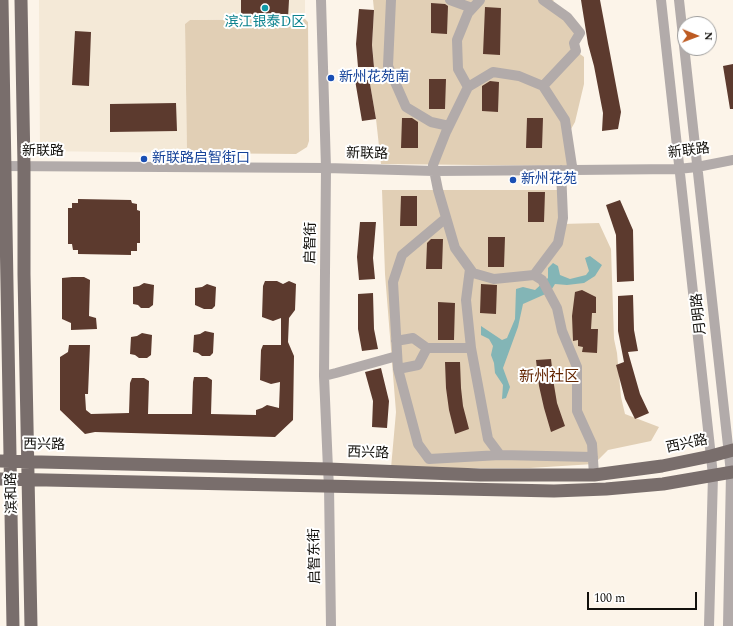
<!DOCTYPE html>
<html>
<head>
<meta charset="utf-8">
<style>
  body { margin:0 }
  #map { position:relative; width:733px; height:626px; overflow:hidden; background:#fcf4e9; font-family:Spectral,serif }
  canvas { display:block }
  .north { position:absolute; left:677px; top:16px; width:40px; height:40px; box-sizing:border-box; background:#fff; border:1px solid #a09f9e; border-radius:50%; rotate:91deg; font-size:11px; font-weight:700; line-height:16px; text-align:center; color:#12100c }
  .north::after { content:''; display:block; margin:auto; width:14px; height:18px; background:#bd5a21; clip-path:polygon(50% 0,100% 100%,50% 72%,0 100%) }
  .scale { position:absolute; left:587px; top:592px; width:110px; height:18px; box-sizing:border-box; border:2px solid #12100c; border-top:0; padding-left:5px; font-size:12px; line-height:14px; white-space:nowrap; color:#12100c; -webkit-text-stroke:3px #fff; paint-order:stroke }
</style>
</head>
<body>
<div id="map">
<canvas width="733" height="626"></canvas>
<div class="north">N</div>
<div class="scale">100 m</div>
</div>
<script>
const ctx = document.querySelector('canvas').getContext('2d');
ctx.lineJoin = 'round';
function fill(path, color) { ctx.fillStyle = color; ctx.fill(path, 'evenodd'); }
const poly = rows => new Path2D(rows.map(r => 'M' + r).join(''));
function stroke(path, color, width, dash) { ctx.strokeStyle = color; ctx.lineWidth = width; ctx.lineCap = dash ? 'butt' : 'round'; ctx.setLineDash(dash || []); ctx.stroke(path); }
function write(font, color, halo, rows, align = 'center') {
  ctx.font = font + ' Spectral,"Noto Sans SC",serif'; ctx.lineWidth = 4; ctx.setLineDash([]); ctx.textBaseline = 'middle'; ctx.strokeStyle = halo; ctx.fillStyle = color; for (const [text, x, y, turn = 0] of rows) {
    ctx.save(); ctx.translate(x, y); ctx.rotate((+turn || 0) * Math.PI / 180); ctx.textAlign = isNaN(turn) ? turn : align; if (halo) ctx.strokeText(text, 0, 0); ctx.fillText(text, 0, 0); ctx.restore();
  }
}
fill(poly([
  [39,0,305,0,305,18,190,20,185,24,187,153,40,151]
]), '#f4e9d7');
fill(poly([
  [373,0,554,0,550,4,580,33,576,51,584,57,584,84,575,122,567,136,572,166,381,164,376,119,369,78,374,66,372,45,374,10],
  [305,19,308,22,309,141,307,147,296,154,187,153,185,24,190,20],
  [382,190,561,190,561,224,599,223,611,249,614,339,617,353,621,397,625,414,659,427,651,441,608,450,594,464,530,468,391,468,396,412,385,274]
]), '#e1cfb5');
fill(poly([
  [590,256,602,265,595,276,584,283,567,285,555,284,550,292,523,304,518,327,503,368,510,387,506,398,502,399,503,385,495,373,494,363,491,355,493,346,489,339,481,335,481,326,502,340,507,338,515,319,516,289,523,287,535,290,548,278,548,268,553,263,558,266,560,275,570,279,586,275,589,271,585,258]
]), '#83b5b6');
fill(poly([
  [241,0,289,0,288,18,241,17],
  [581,0,600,0,621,112,618,129,602,131,603,113,594,66,588,44],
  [431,3,445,4,448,6,447,34,431,33],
  [485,7,501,8,500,55,483,54],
  [359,9,374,10,372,45,374,67,358,67,356,44],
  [75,31,91,32,89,86,72,85],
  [733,64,733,109,730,109,723,66],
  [369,78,376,119,362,121,355,80],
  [429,79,446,79,445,109,429,109],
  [490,81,499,82,498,112,482,111,482,86],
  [176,103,177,131,110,132,110,104],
  [402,118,412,118,418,122,418,148,401,148],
  [527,118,543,118,542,148,526,148],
  [528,192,545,192,544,222,528,222],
  [401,196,417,196,417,226,400,226],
  [78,199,131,200,132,203,137,204,137,210,140,211,140,243,137,243,137,251,131,251,131,255,78,254,78,250,73,250,72,244,68,244,68,208,72,208,72,203,78,203],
  [620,200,633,230,634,281,617,282,616,235,606,205],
  [360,222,376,222,373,258,375,279,359,280,357,257],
  [488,237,505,237,504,267,488,267],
  [431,239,443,239,442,269,426,269,427,243],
  [72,277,84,277,90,280,89,316,96,318,97,329,71,330,71,323,62,319,62,278],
  [265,281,277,281,283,284,289,281,296,284,295,310,289,318,288,342,294,356,293,420,275,437,95,432,85,434,60,410,60,357,68,352,69,345,90,345,88,394,85,394,86,410,91,414,129,413,130,383,132,378,144,378,149,381,148,414,192,414,193,382,194,377,207,377,212,380,211,414,256,415,256,410,262,408,267,405,279,408,280,382,271,384,260,380,261,350,263,345,281,345,281,318,273,321,262,317,263,286],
  [144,283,154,285,153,305,149,308,141,308,138,305,133,304,133,287,139,286],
  [207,284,216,287,215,306,212,309,204,309,195,305,195,288,202,287],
  [481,284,497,285,496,314,480,313],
  [582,290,596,297,596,313,592,313,591,329,598,329,597,353,582,352,583,347,578,346,578,340,573,341,572,316,575,292],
  [373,293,374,329,378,349,362,351,358,329,358,294],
  [633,295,634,330,638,351,628,352,640,394,649,413,635,419,625,399,616,365,624,362,618,331,618,296],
  [438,302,455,303,454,340,438,340],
  [205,331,214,333,213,353,210,356,202,356,198,353,193,352,194,335,200,334],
  [142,333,152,335,151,355,147,358,139,358,135,355,130,354,131,337,137,336],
  [551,359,554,385,557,403,565,426,551,432,544,408,539,386,536,360],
  [445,362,460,362,461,388,463,406,469,429,455,434,449,410,446,388],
  [381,368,389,401,387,428,372,427,373,401,365,372]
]), '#5c3a2e');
stroke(poly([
  [321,0,326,168,324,376,328,469,329,486,331,626],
  [391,0,388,66,406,107,431,122,449,126],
  [450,0,472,8],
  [543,0,567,17,580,33,574,43,576,51,543,86],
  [661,0,713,475,709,626],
  [679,0,731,473,728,626],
  [468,87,458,69,457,40,468,13,480,0],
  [0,166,326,168,434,171,574,170,678,169,697,167,733,160],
  [561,170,563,218,558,243,534,275,494,279,473,273,455,248,438,190,433,165,446,132,468,87,493,72,519,76,543,86,565,120,572,166,574,170],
  [446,218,402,255,393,282,398,369,418,444,429,459,500,455],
  [470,269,466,300,471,348,488,439,500,455,593,457],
  [534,275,542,280,557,308,562,331,577,367,577,411,592,444,594,475],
  [396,341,413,338,427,348,471,348],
  [398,369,418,365,427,348],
  [324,376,336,373,397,356]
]), '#b2abaa', 10);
stroke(poly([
  [2,0,13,626],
  [21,0,24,166,24,274,31,626],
  [0,461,328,469,480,475,594,475,662,466,711,456,733,450],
  [0,479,554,491,606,489,663,484,733,472]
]), '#796e6c', 13);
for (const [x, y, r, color] of [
  [265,8,4,"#0f9aa8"],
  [331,78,4,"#1a4fb4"],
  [144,159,4,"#1a4fb4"],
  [513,180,4,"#1a4fb4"]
]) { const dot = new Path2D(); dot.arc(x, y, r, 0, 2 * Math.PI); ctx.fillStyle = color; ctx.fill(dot); stroke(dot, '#fff', 1.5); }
write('14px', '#0d838f', '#fff', [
  ["滨江银泰D区",265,23]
]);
write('14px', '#164399', '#fff', [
  ["新州花苑南",339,78],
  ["新联路启智街口",152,159],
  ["新州花苑",521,180]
], 'left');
write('14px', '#12100c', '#fff', [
  ["新联路",43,152],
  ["新联路",689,152,-7],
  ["新联路",367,155,1],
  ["启智街",312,243,-89],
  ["月明路",700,314,-96],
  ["西兴路",687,445,-12],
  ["西兴路",44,446,1],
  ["西兴路",368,454,2],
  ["滨和路",13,493,-91],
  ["启智东街",316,556,-91]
]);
write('15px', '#632500', '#fff', [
  ["新州社区",549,378]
]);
</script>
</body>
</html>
